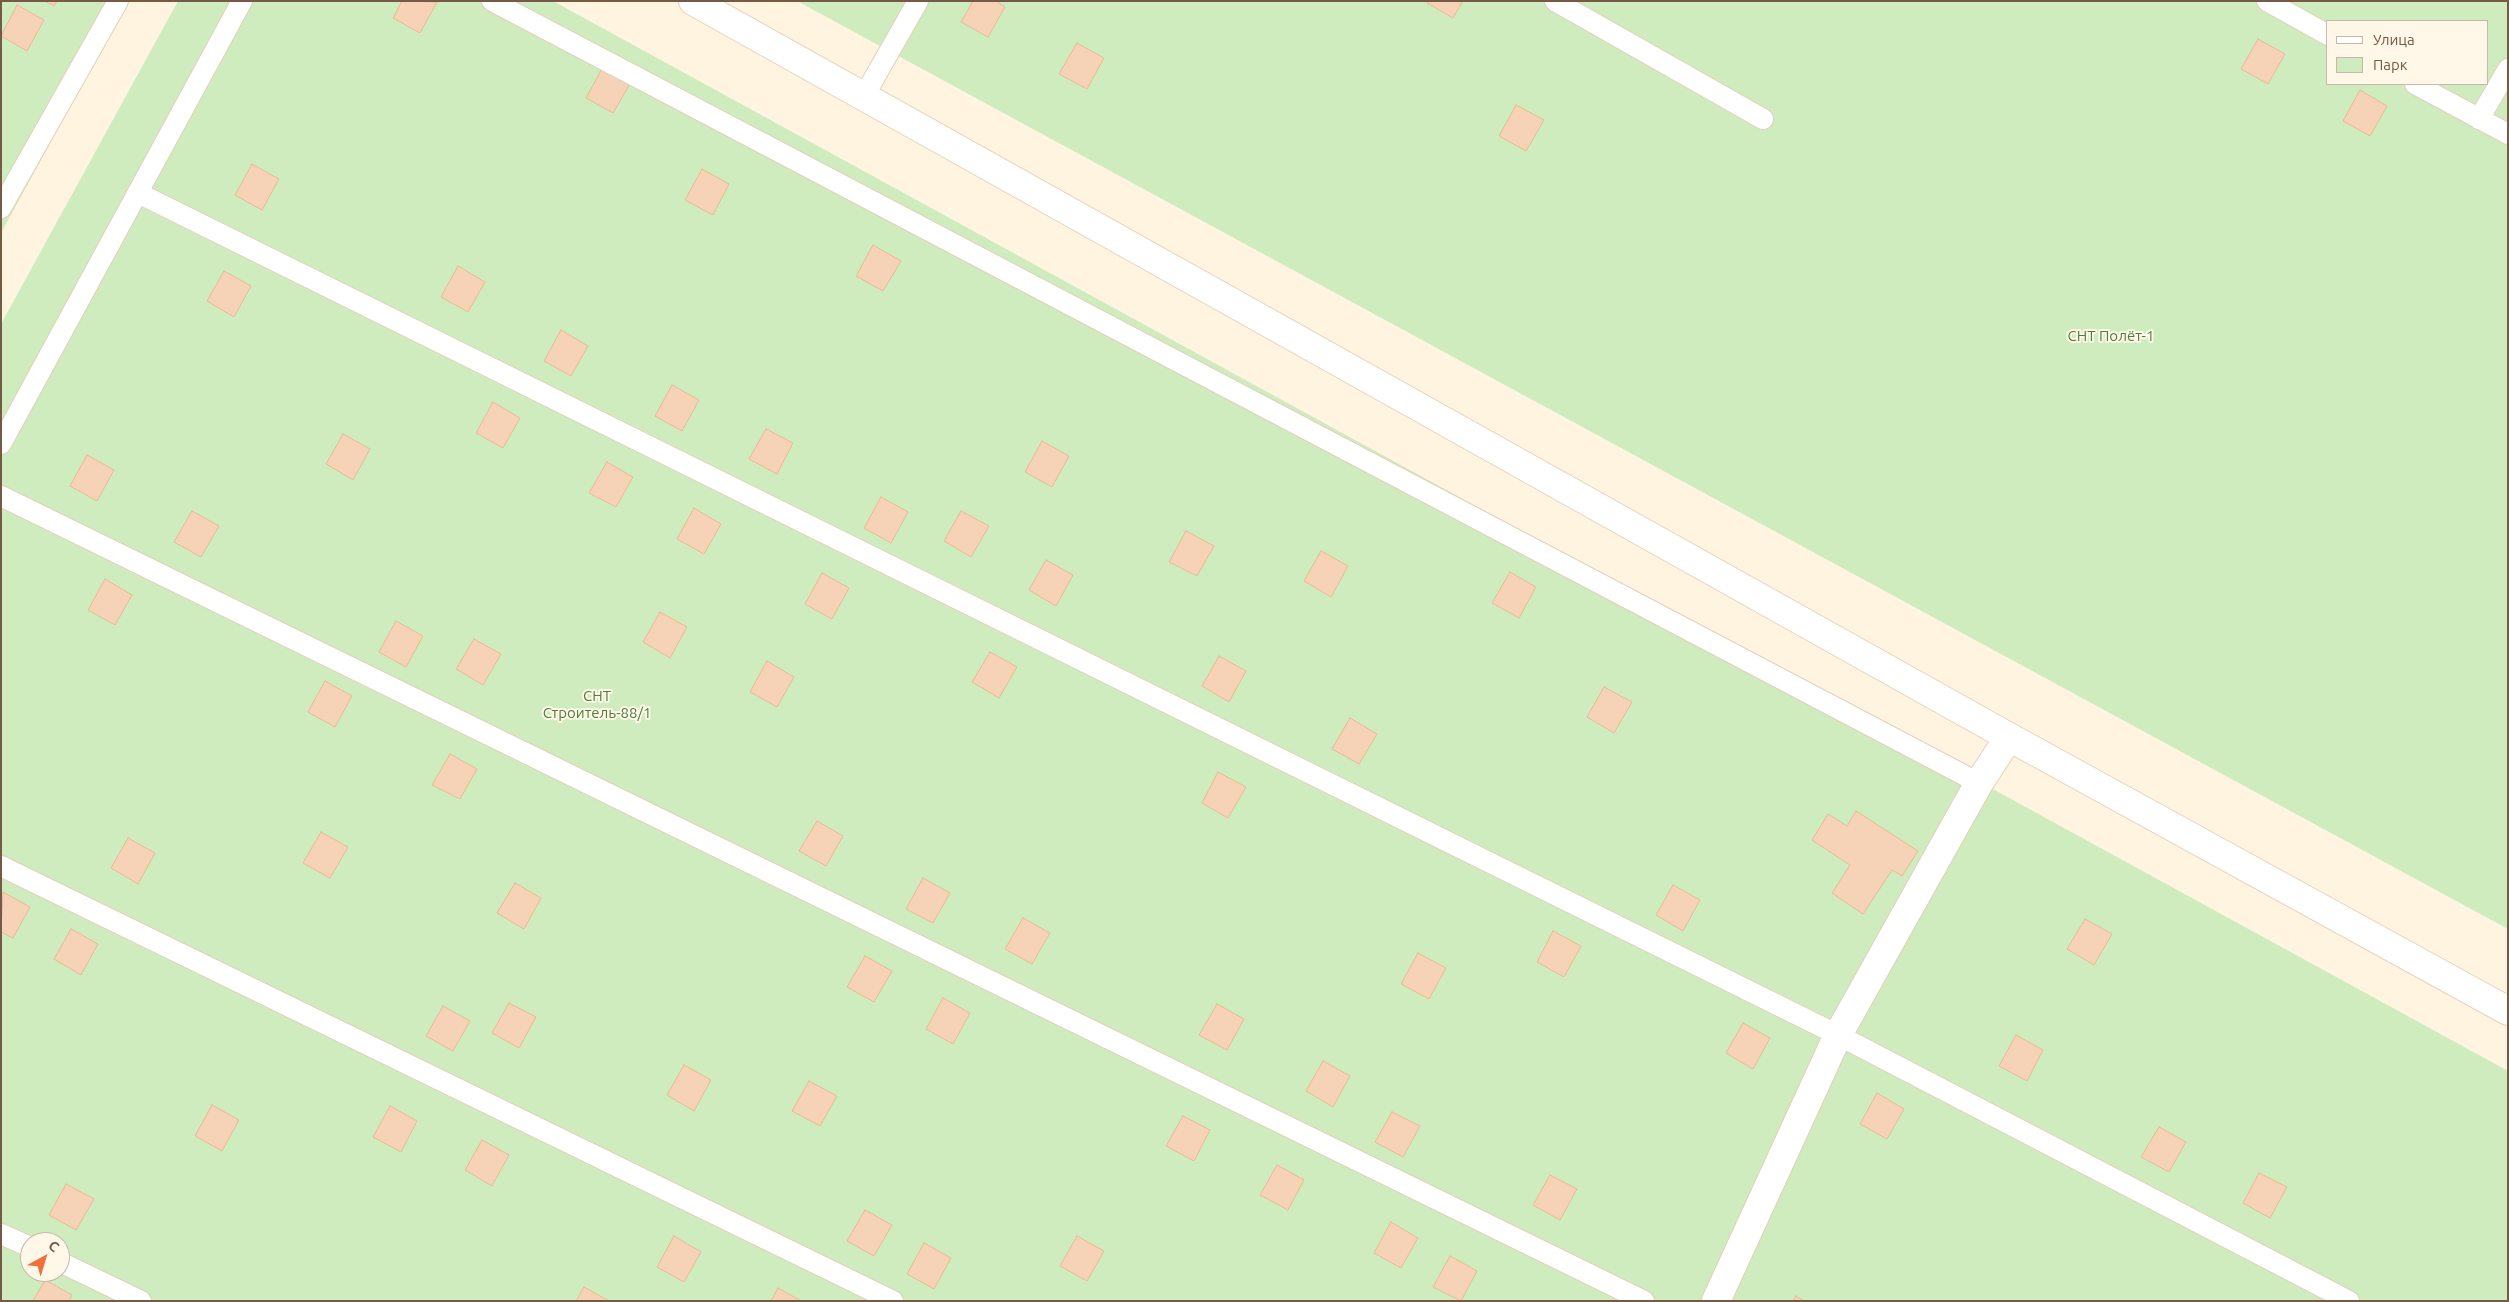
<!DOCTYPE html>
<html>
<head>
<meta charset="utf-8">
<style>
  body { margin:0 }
  #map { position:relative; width:2509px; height:1302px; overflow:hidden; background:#fef4e0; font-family:Ubuntu,sans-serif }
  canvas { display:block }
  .frame { position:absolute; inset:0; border:2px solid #775a45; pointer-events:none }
  .legend { position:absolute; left:2326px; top:20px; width:162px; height:65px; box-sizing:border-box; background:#fff7e8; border:1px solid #c9b8a7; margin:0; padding:6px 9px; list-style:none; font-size:15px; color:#775a45 }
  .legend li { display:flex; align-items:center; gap:10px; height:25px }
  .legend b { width:25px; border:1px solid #c9b8a7 }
  .north { position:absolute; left:20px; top:1232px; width:50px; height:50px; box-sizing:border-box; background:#fff7e8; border:1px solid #c9b8a7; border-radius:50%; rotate:39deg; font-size:14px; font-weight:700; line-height:20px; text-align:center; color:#775a45 }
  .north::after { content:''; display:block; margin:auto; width:18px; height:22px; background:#f26f3b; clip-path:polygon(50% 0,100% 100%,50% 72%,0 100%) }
</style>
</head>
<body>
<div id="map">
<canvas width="2509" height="1302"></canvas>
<div class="frame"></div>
<ul class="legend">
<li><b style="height:6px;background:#fff"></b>Улица</li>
<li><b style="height:14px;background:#ceecbe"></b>Парк</li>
</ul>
<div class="north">С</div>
</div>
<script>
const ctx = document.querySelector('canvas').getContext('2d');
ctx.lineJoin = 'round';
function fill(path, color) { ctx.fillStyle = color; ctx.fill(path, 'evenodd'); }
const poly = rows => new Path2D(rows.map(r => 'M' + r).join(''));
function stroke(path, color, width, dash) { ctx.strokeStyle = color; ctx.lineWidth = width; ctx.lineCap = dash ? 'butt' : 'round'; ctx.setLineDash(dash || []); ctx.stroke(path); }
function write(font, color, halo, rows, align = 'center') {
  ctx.font = font + ' Ubuntu,sans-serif'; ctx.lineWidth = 4; ctx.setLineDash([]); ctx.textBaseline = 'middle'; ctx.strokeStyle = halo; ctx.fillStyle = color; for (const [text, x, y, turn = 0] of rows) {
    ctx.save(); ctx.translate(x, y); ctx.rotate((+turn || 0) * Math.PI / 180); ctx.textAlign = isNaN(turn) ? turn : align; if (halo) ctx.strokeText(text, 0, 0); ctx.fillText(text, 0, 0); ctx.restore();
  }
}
fill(poly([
  [1,1,128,1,1,233],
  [178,1,553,1,2508,1071,2508,1301,1,1301,1,324],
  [30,1242,60,1242,60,1272,30,1272],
  [797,1,2508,1,2508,929],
  [2328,21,2488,21,2488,84,2328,84]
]), '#ceecbe');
const building = poly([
  [45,1,57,1,54,6,45,1],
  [402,1,437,2,420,33,393,18,402,1],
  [973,1,996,1,1005,7,988,37,961,22,973,1],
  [1428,1,1463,1,1453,18,1427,3,1428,1],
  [17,5,44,20,27,51,1,36,17,5],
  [2258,39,2285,54,2268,84,2241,69,2258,39],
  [1077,43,1104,58,1087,89,1059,74,1077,43],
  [603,67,631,82,613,113,586,98,603,67],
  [2360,90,2387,106,2370,136,2343,121,2360,90],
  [1516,105,1544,120,1526,151,1499,136,1516,105],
  [252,164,279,179,262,210,235,195,252,164],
  [702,169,729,184,713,215,685,200,702,169],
  [873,245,901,261,883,291,856,276,873,245],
  [458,266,485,282,468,312,441,297,458,266],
  [224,271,251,286,234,317,207,301,224,271],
  [561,330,588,346,571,376,544,361,561,330],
  [672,385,699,400,682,431,655,416,672,385],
  [493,402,520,418,503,448,476,433,493,402],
  [766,429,793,443,777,474,749,459,766,429],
  [343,434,370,449,353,480,326,464,343,434],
  [1042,441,1069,456,1052,487,1025,472,1042,441],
  [87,455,114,470,97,501,70,486,87,455],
  [607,462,633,477,616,507,589,493,607,462],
  [881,497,908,512,891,543,864,528,881,497],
  [694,508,721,524,704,554,677,539,694,508],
  [192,511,219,526,201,557,174,542,192,511],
  [961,511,989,526,971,557,944,541,961,511],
  [1186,531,1214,546,1197,576,1169,562,1186,531],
  [1321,551,1348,566,1331,597,1304,581,1321,551],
  [1046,560,1073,575,1056,606,1029,590,1046,560],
  [1510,572,1536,587,1519,618,1492,603,1510,572],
  [822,573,849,588,832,619,805,604,822,573],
  [105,579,132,595,115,625,88,610,105,579],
  [660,612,687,627,670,658,643,642,660,612],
  [396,621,423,636,406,667,379,652,396,621],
  [474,639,501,654,483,685,456,669,474,639],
  [990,652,1017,667,999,698,972,682,990,652],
  [1219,656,1246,671,1229,702,1202,686,1219,656],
  [767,661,794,677,777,707,750,692,767,661],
  [325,681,352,696,335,727,308,712,325,681],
  [1604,687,1632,702,1614,733,1587,717,1604,687],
  [1350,718,1377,734,1359,764,1332,749,1350,718],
  [450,754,477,769,460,799,432,785,450,754],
  [1218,772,1246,787,1228,818,1202,803,1218,772],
  [1856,811,1918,851,1902,876,1892,870,1863,914,1832,893,1850,865,1812,840,1828,814,1847,826,1856,811],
  [817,821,843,836,826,866,799,851,817,821],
  [321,832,348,847,330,878,303,863,321,832],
  [128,838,155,853,138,884,111,868,128,838],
  [923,878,950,893,933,923,906,909,923,878],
  [515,883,541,898,524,929,497,913,515,883],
  [1673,885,1700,900,1683,931,1656,915,1673,885],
  [3,892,30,907,13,938,1,932,3,892],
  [1023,918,1050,933,1032,964,1005,949,1023,918],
  [2085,919,2112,934,2094,965,2067,949,2085,919],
  [71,929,98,944,81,975,54,959,71,929],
  [1553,931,1581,946,1564,977,1537,962,1553,931],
  [1418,953,1446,968,1429,999,1401,984,1418,953],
  [865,956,892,971,874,1002,847,987,865,956],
  [943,998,970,1013,953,1044,926,1029,943,998],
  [509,1003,536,1017,519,1048,492,1033,509,1003],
  [1217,1004,1244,1019,1227,1050,1199,1035,1217,1004],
  [443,1006,470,1021,453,1051,426,1036,443,1006],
  [1743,1023,1770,1038,1753,1069,1726,1053,1743,1023],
  [2016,1035,2043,1050,2027,1081,1999,1066,2016,1035],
  [1323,1061,1350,1076,1333,1107,1306,1091,1323,1061],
  [684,1065,711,1080,694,1111,667,1095,684,1065],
  [809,1081,837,1096,820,1126,792,1111,809,1081],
  [1877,1093,1904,1109,1887,1139,1860,1124,1877,1093],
  [212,1105,239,1120,222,1151,195,1136,212,1105],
  [390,1106,417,1121,401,1152,373,1137,390,1106],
  [1392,1112,1420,1126,1403,1157,1375,1142,1392,1112],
  [1183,1116,1210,1130,1194,1161,1166,1146,1183,1116],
  [2159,1127,2186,1142,2169,1172,2141,1157,2159,1127],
  [482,1140,509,1155,492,1186,465,1170,482,1140],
  [1277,1165,1304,1180,1288,1210,1260,1195,1277,1165],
  [2259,1173,2287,1187,2270,1218,2243,1203,2259,1173],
  [1550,1175,1577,1189,1560,1220,1533,1205,1550,1175],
  [66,1184,94,1199,76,1230,49,1215,66,1184],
  [865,1210,892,1225,874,1256,847,1241,865,1210],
  [1391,1222,1418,1238,1401,1268,1374,1253,1391,1222],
  [674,1236,701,1252,684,1282,657,1267,674,1236],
  [1077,1236,1104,1251,1087,1281,1060,1266,1077,1236],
  [924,1243,951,1258,934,1289,907,1274,924,1243],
  [1450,1256,1477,1271,1461,1301,1433,1287,1450,1256],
  [45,1280,72,1295,69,1301,33,1301,45,1280],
  [584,1287,609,1301,576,1301,584,1287],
  [778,1288,801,1301,771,1301,778,1288],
  [1796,1296,1804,1301,1793,1301,1796,1296]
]);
fill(building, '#f6d3b6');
stroke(building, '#eaba95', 1);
const lane = poly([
  [492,1,1979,783],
  [1555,1,1763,119],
  [2267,1,2328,35],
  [2415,84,2508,134],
  [864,96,918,1],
  [2479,119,2508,69],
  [138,193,1838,1035,2349,1301],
  [1,208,118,1],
  [1,444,242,1],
  [1,496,1644,1301],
  [1,866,893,1301],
  [1,1234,30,1247],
  [60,1262,141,1301]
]);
const street = poly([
  [1716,1301,1838,1035,1979,783,2009,737]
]);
const secondary = poly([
  [693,1,2009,737,2508,1011]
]);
stroke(lane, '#e3d0bb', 22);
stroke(street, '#e3d0bb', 30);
stroke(secondary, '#e8d2b9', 30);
stroke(lane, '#fff', 20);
stroke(street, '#fff', 28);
stroke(secondary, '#fff', 28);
write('15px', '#4c7e3c', '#fff7e8', [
  ["СНТ Полёт-1",2111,336],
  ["СНТ",597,696],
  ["Строитель-88/1",597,713]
]);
</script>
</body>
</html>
